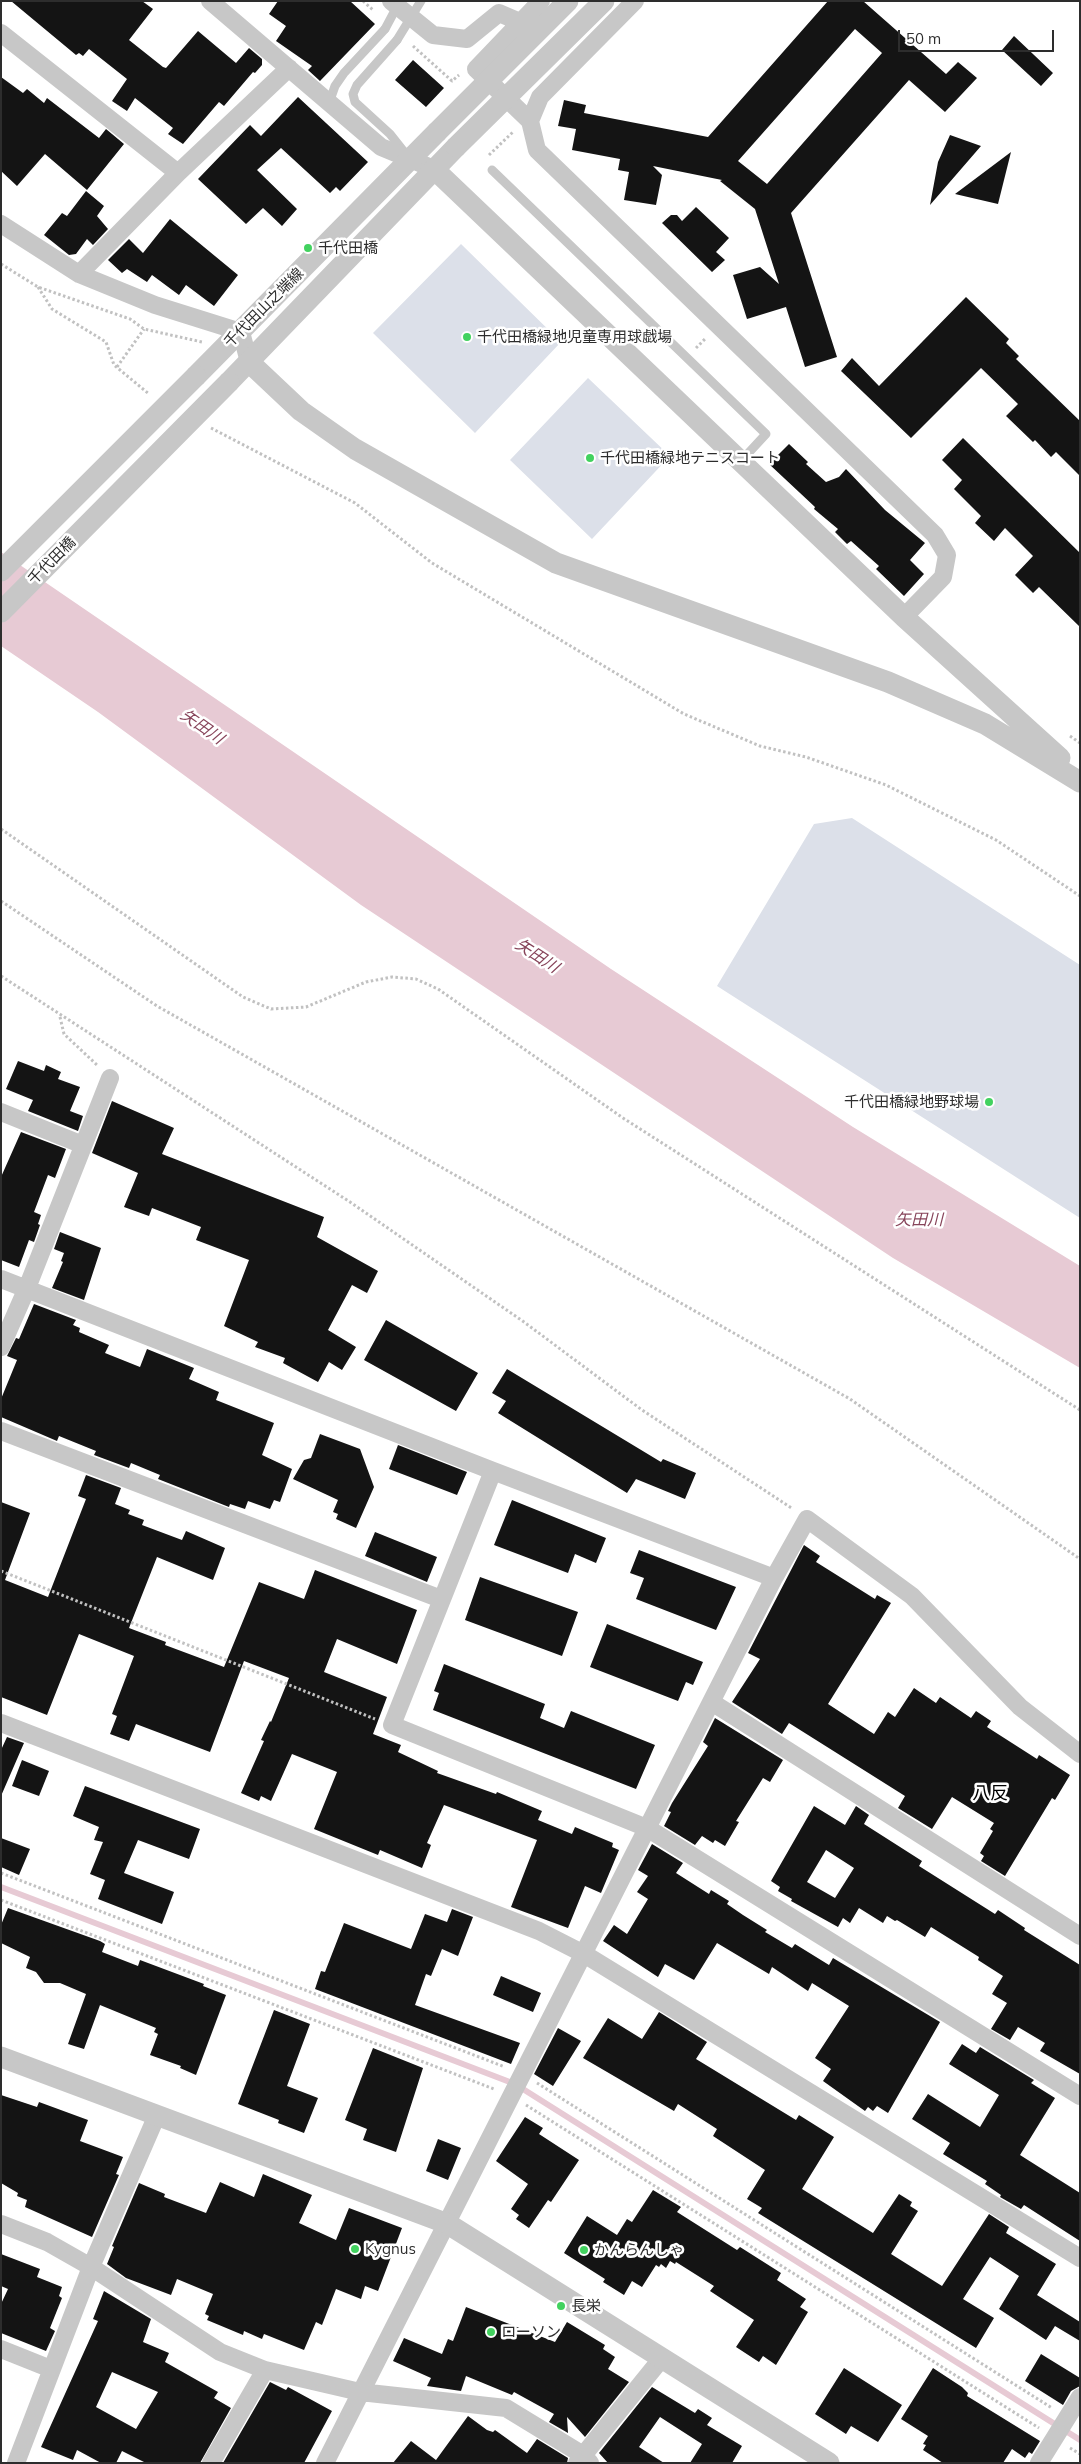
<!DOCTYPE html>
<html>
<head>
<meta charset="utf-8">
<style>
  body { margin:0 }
  #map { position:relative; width:1081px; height:2464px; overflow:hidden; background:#fff; font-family:Mulish,sans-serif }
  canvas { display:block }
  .frame { position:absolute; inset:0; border:2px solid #2d2d2d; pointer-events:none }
  .scale { position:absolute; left:898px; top:30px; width:156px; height:22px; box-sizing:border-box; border:2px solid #2d2d2d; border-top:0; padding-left:6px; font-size:15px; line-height:18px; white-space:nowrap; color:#2d2d2d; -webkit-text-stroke:4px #fff; paint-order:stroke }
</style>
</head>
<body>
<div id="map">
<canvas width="1081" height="2464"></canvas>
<div class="frame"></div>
<div class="scale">50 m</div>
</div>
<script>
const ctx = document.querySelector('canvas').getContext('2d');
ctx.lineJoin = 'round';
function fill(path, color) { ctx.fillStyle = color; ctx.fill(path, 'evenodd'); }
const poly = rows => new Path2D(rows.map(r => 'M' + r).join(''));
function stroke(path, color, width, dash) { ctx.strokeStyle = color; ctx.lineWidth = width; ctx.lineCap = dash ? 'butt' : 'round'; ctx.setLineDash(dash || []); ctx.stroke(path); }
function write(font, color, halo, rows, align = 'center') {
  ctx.font = font + ' Mulish,"Noto Sans JP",sans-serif'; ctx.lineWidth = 5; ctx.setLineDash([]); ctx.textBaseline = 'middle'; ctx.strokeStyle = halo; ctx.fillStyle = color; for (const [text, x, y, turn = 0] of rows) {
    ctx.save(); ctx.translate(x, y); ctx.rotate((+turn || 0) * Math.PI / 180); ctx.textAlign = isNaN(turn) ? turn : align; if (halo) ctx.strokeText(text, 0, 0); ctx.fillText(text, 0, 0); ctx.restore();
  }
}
fill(poly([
  [461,244,561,342,475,433,373,333],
  [588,378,670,456,592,539,510,460],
  [852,818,1080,965,1080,1218,717,986,814,824]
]), '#dce0e9');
fill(poly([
  [1,552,611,969,853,1127,1080,1266,1080,1368,893,1258,361,905,98,712,1,646]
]), '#e7cad4');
stroke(poly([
  [1,1887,515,2084,1080,2440]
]), '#e7cad4', 6);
fill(poly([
  [11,1,142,1,153,9,129,40,163,67,166,68,198,31,236,63,249,48,262,59,262,65,255,73,253,72,224,106,219,102,183,144,168,134,173,128,135,98,127,111,112,101,127,79,89,49,83,56,79,53,76,55],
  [278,1,350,1,375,24,320,81,308,70,312,66,276,41,286,26,269,14],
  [828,1,863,1,946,74,958,62,977,78,945,112,909,80,791,213,837,357,805,367,786,307,747,319,733,275,760,267,779,284,755,209,720,181,722,180,653,166,662,175,656,205,624,200,629,172,618,170,620,159,572,150,576,129,558,126,564,100,586,105,584,113,708,137],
  [855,29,882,53,767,184,738,161],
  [1014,36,1053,73,1041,86,1002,50],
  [413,60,444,88,426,107,395,80],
  [1,77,23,93,27,89,44,103,47,98,99,138,106,129,124,144,87,190,45,154,17,186,1,171],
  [298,97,368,162,340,191,336,187,330,193,281,148,257,170,297,209,282,226,263,208,246,224,198,179,250,125,261,136],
  [950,135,981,146,930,205,938,162],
  [1011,152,998,204,955,194],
  [86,191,104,206,97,216,108,229,93,245,87,239,76,254,69,255,44,235,62,213,67,216],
  [696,207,729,238,716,252,725,260,712,272,662,223,671,215,677,215,682,221],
  [170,219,238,275,214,306,186,285,179,295,152,275,147,282,127,269,122,273,108,260,129,239,143,253],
  [966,297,1009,339,1006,343,1019,356,1016,359,1080,421,1080,476,1056,452,1051,457,1035,440,1033,442,1006,416,1018,404,981,368,911,438,841,371,852,358,879,386],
  [963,438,1080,553,1080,627,1039,587,1033,593,1015,575,1033,556,1005,528,994,541,975,523,981,516,954,489,962,480,942,460],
  [789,444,808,462,806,464,826,482,839,477,846,469,885,510,925,543,910,560,924,574,904,596,876,569,879,566,851,541,847,544,835,532,838,529,814,509,815,507,769,464],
  [18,1061,44,1071,46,1065,61,1072,58,1079,80,1087,70,1111,83,1116,78,1131,28,1111,33,1100,6,1089],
  [112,1101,174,1128,162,1154,324,1217,317,1237,378,1271,367,1293,352,1285,328,1330,356,1347,342,1370,329,1362,318,1382,283,1363,285,1358,255,1347,258,1342,224,1326,249,1260,196,1240,201,1227,152,1208,149,1216,124,1207,138,1173,92,1153],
  [21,1132,66,1149,55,1178,48,1175,34,1212,41,1215,38,1224,40,1225,34,1242,29,1240,19,1267,1,1260,1,1177],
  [60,1232,101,1248,84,1300,52,1288,63,1262,61,1261,64,1253,54,1249],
  [34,1304,76,1320,73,1325,80,1328,79,1332,109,1345,105,1353,140,1367,147,1349,194,1368,189,1379,219,1392,216,1400,274,1423,262,1455,292,1469,280,1502,274,1500,270,1509,248,1501,245,1509,230,1504,229,1507,158,1479,160,1475,131,1463,129,1468,94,1455,96,1451,59,1436,57,1441,1,1417,1,1399,17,1360,7,1356,16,1338,19,1339],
  [386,1320,478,1373,456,1411,364,1360],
  [507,1369,661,1462,663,1459,696,1473,685,1499,636,1479,627,1493,498,1413,506,1401,492,1393],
  [320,1434,360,1449,374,1487,356,1528,336,1519,338,1514,333,1512,338,1500,293,1479,304,1460,311,1458],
  [398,1445,467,1472,457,1495,389,1469],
  [86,1475,121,1488,115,1504,130,1510,128,1514,144,1520,142,1525,182,1540,186,1531,225,1548,213,1580,157,1557,129,1628,166,1642,165,1645,224,1667,259,1582,304,1599,315,1570,417,1610,397,1664,337,1639,324,1672,387,1697,373,1734,401,1745,398,1752,438,1771,437,1773,496,1794,497,1792,542,1811,538,1820,572,1834,575,1827,613,1843,612,1847,619,1850,601,1893,585,1886,568,1928,511,1907,537,1840,444,1805,427,1843,431,1845,422,1868,380,1850,378,1855,314,1829,337,1772,292,1754,271,1801,261,1796,259,1801,241,1793,264,1741,261,1740,270,1721,271,1722,289,1678,244,1661,210,1752,136,1724,129,1741,110,1734,117,1716,112,1714,134,1656,79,1634,47,1715,1,1697,1,1502,30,1513,5,1580,48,1597,86,1499,78,1496],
  [512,1500,606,1538,596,1563,575,1554,568,1573,494,1545],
  [375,1532,437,1557,427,1582,365,1556],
  [804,1545,820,1556,816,1562,875,1599,877,1595,891,1603,828,1704,874,1734,888,1712,895,1717,914,1688,936,1703,940,1697,971,1718,976,1711,991,1721,987,1727,1037,1759,1039,1755,1070,1775,1055,1800,1052,1798,1005,1876,981,1861,984,1856,980,1853,993,1831,990,1829,994,1823,952,1797,932,1829,898,1808,905,1796,789,1723,782,1734,732,1702,760,1659,748,1653],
  [639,1550,736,1587,716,1630,636,1599,644,1578,630,1573],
  [480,1577,578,1612,562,1656,465,1620],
  [607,1624,703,1662,693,1685,686,1682,678,1701,590,1667],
  [444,1664,545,1704,540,1718,564,1728,571,1711,655,1745,636,1789,433,1710,439,1693,434,1691],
  [715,1718,783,1760,770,1782,763,1778,736,1821,739,1822,725,1846,715,1840,713,1843,702,1836,695,1845,664,1826,671,1812,668,1811,672,1803,708,1746,703,1742],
  [7,1737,24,1743,1,1796,1,1750],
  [22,1760,49,1771,39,1796,12,1786],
  [85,1786,200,1829,189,1859,138,1840,124,1873,174,1892,162,1924,98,1899,105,1880,90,1874,103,1842,94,1840,99,1827,73,1816],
  [814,1806,845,1825,856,1806,869,1815,864,1824,922,1861,919,1866,995,1914,998,1910,1025,1928,1024,1930,1080,1965,1080,2074,1040,2051,1045,2043,1018,2027,1010,2040,991,2029,1007,2003,992,1994,1003,1976,978,1960,979,1957,931,1927,925,1937,897,1920,895,1921,887,1916,883,1923,859,1908,850,1923,843,1918,838,1927,791,1901,792,1899,778,1891,780,1887,771,1881],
  [826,1850,854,1868,835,1898,807,1882],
  [1,1838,30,1849,19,1875,1,1867],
  [652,1844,683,1863,676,1873,709,1894,711,1890,729,1901,727,1904,743,1915,767,1930,765,1932,792,1948,795,1944,829,1965,833,1958,940,2022,888,2113,877,2106,873,2111,868,2107,865,2111,823,2081,831,2069,815,2058,849,2006,812,1983,808,1991,772,1967,769,1974,717,1943,694,1980,665,1964,658,1977,603,1941,614,1925,627,1934,648,1899,637,1892,648,1876,638,1870],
  [8,1908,100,1941,105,1944,102,1952,138,1966,140,1960,204,1984,203,1986,226,1995,196,2075,180,2068,181,2066,150,2055,158,2034,154,2032,156,2028,100,2005,84,2049,68,2044,86,1994,60,1983,44,1983,36,1972,26,1968,30,1957,1,1943,1,1925],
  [452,1909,473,1917,458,1956,442,1949,431,1976,426,1974,415,2005,520,2043,511,2064,315,1989,321,1971,325,1972,344,1923,411,1949,425,1914,447,1922],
  [501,1976,541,1993,533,2012,493,1995],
  [274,2010,310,2024,287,2086,318,2098,304,2133,278,2123,279,2120,238,2104],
  [659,2012,707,2042,696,2059,796,2120,799,2115,834,2137,802,2189,873,2233,899,2194,912,2202,910,2206,918,2211,891,2254,942,2286,989,2214,1009,2227,1006,2233,1056,2264,1037,2295,1080,2322,1080,2341,1055,2326,1046,2340,999,2309,1019,2276,990,2257,963,2299,994,2318,976,2348,758,2213,762,2208,747,2199,765,2170,713,2136,717,2129,678,2104,674,2111,583,2058,608,2018,642,2039],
  [558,2028,581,2041,553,2086,534,2074],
  [962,2044,976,2053,980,2047,1034,2080,1031,2083,1055,2098,1020,2155,1080,2193,1080,2241,1024,2205,1021,2209,1000,2197,1001,2195,985,2184,987,2181,943,2154,950,2143,912,2119,928,2094,980,2127,999,2095,949,2064],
  [373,2048,423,2068,396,2152,363,2140,367,2129,345,2120],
  [1,2095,37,2107,39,2102,88,2120,80,2141,123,2157,116,2174,119,2175,92,2237,25,2207,27,2200,17,2196,18,2193,1,2183],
  [525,2117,543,2128,539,2134,579,2160,551,2202,548,2200,529,2228,516,2219,519,2215,511,2209,528,2184,496,2161],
  [438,2139,461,2148,448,2180,426,2171],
  [263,2174,312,2195,299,2223,336,2240,349,2208,402,2228,378,2291,365,2286,361,2299,336,2289,322,2325,316,2322,304,2350,264,2334,262,2339,244,2331,243,2335,207,2320,209,2316,205,2314,213,2294,177,2279,171,2295,126,2278,107,2264,114,2247,112,2246,139,2183,165,2194,164,2197,206,2213,220,2182,254,2197],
  [653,2190,681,2207,677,2212,737,2250,740,2247,781,2273,777,2280,806,2299,800,2307,808,2312,776,2365,763,2356,759,2362,736,2347,754,2320,710,2291,714,2286,676,2262,675,2264,670,2261,666,2268,661,2264,659,2267,656,2265,642,2287,632,2281,624,2295,603,2282,605,2279,564,2253,587,2216,617,2235,627,2219,632,2222],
  [1,2254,40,2269,37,2277,62,2287,59,2296,62,2298,50,2328,55,2331,46,2351,1,2333,1,2304,8,2289,1,2286],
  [104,2291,151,2319,143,2342,169,2353,165,2362,218,2392,214,2398,231,2408,200,2463,146,2463,122,2451,116,2463,101,2463,77,2450,73,2460,41,2447,98,2321,93,2319],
  [112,2372,158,2392,136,2429,96,2407],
  [466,2307,555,2342,567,2322,605,2345,603,2349,615,2357,608,2369,629,2382,585,2437,567,2417,568,2433,549,2422,554,2414,514,2392,512,2395,466,2376,461,2391,427,2386,431,2378,393,2361,404,2338,442,2354,448,2339,453,2341],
  [1041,2354,1080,2378,1080,2386,1071,2391,1063,2405,1025,2381],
  [844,2368,902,2405,878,2442,851,2426,846,2434,815,2414],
  [933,2368,962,2387,968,2393,967,2396,1040,2441,1032,2454,1029,2452,1025,2458,1012,2449,1003,2463,943,2463,923,2450,926,2445,923,2444,928,2436,901,2419],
  [270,2382,286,2390,288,2387,332,2411,304,2463,223,2463],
  [652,2387,695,2413,698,2409,712,2418,707,2425,742,2446,732,2463,690,2463,702,2444,660,2417,639,2447,664,2463,608,2463,599,2453],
  [468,2416,487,2430,493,2432,495,2430,527,2453,537,2439,568,2458,567,2463,393,2463,411,2441,436,2460]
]), '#141414');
stroke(poly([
  [363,1,373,10],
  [413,46,452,81,459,75],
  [489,155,513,132],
  [1,264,38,287,130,319,144,329,202,342],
  [38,287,52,309,106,342,114,365,149,394],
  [696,348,706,338],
  [117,367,144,329],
  [211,428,355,503,432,563,684,714,760,746,806,757,886,785,996,840,1080,896],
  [1070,736,1080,743],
  [1,829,243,997,271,1009,306,1007,366,982,392,977,416,979,438,989,623,1118,1080,1410],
  [1,901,157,1006,850,1399,1080,1559],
  [1,976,350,1202,524,1322,642,1410,793,1509],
  [60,1017,64,1034,97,1065],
  [1,1571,375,1719],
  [1,1873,505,2067],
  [1,1900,494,2089],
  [537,2083,1052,2408],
  [526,2105,1039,2428],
  [1070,2448,1080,2454]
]), '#c1c1c1', 3, [2.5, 2.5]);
stroke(poly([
  [397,40,357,85,353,94,355,102,390,134,405,153],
  [329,103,335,86,344,73,385,29],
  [492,170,766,434,741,461]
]), '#c7c7c7', 9);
stroke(poly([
  [210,1,381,147,434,169],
  [391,1,433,35,467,39,499,13,520,22],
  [635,1,540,97,530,121,537,150,935,535,947,555,943,577,904,617],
  [1,33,178,173],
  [530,121,476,69,541,1],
  [1,224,79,274,155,305,241,332,249,362],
  [79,274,178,173,289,68],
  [1,1112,83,1145],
  [1,1279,493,1471,774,1578],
  [1,1347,27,1288,110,1078],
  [1,1431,441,1599],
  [493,1471,392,1725,647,1828,1080,2096],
  [713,1703,1080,1936],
  [1,1723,539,1931,584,1954,1080,2258],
  [1,2224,47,2242,91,2267,220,2352,265,2370,360,2392,506,2408,583,2455,590,2463],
  [1,2349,51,2369],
  [16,2463,91,2267,157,2115],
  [211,2463,265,2370],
  [325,2463,774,1578,807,1519,912,1596,1020,1707,1080,1754],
  [577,2463,662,2358],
  [1039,2463,1080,2397]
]), '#c7c7c7', 18);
stroke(poly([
  [434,169,904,617,1060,758],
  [249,362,301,411,355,449,556,563,888,682,985,724,1080,782],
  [196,376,437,132],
  [229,382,456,147],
  [1,2057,448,2224,829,2463]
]), '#c7c7c7', 21);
stroke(poly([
  [385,29,400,1],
  [397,40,421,1]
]), '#c7c7c7', 9);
stroke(poly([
  [437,132,568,1],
  [456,147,604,1],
  [1,571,196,376],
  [1,612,229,382]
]), '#c7c7c7', 21);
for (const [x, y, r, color] of [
  [308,248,5,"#42d25f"],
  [467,337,5,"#42d25f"],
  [590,458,5,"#42d25f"],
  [989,1102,5,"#42d25f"],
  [355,2249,5,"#42d25f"],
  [584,2250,5,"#42d25f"],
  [561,2306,5,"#42d25f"],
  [491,2332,5,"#42d25f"]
]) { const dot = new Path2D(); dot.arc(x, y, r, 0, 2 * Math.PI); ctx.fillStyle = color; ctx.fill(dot); stroke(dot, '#fff', 2); }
write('15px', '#2d2d2d', '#fff', [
  ["千代田橋",318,248],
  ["千代田橋緑地児童専用球戯場",477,337],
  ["千代田橋緑地テニスコート",600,458],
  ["千代田橋緑地野球場",979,1102,"right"],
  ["Kygnus",365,2249],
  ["かんらんしゃ",594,2250],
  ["長栄",571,2306],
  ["ローソン",501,2332]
], 'left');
write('15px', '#2d2d2d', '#fff', [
  ["千代田山之端線",264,308,-45],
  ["千代田橋",52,561,-45]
]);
write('italic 16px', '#87445a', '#fff', [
  ["矢田川",202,727,35],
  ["矢田川",537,956,33],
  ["矢田川",919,1220]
]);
write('18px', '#000', '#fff', [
  ["八反",990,1794]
]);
</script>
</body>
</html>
